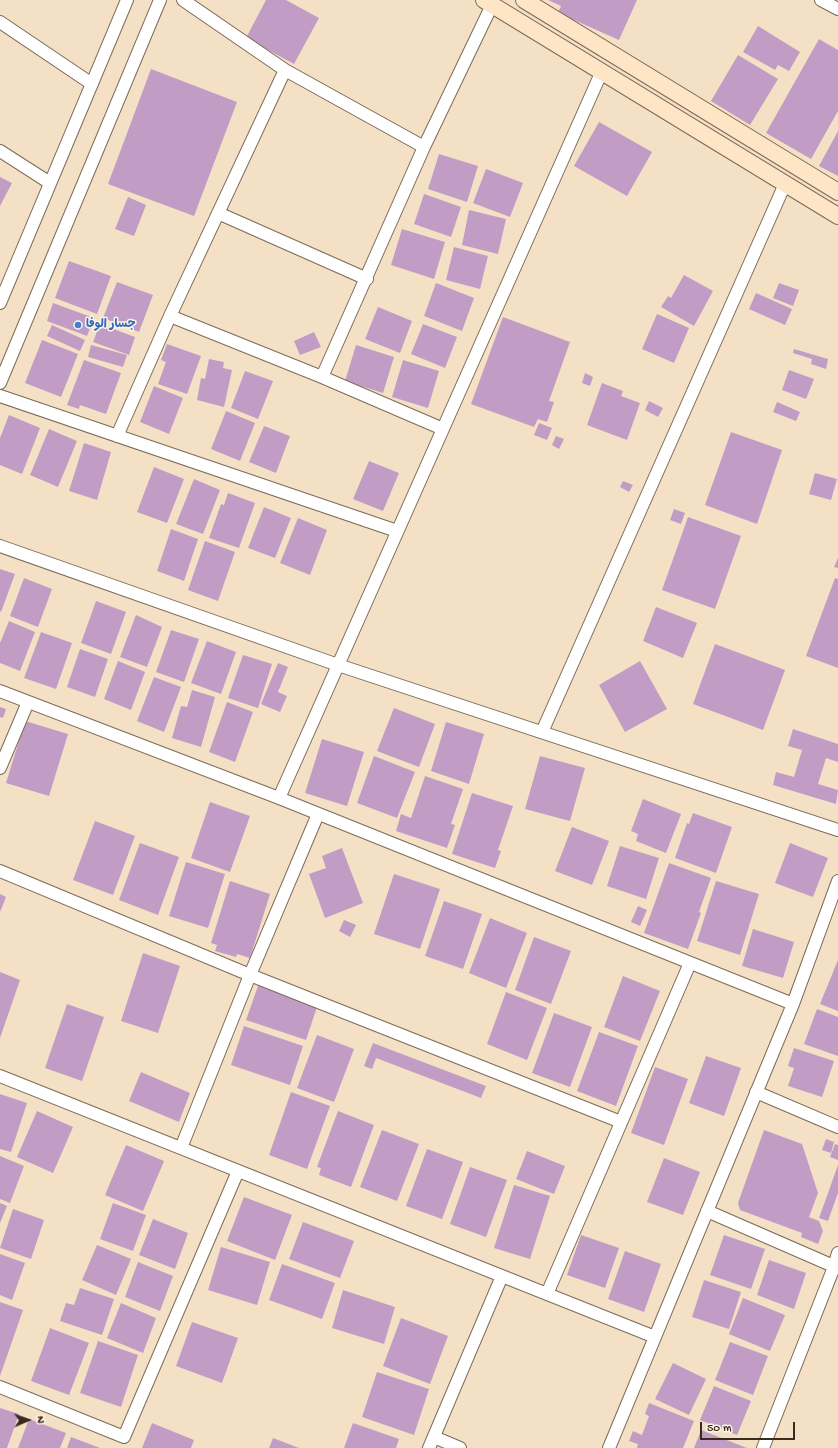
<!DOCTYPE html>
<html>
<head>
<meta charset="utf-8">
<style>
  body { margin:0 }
  #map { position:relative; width:838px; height:1448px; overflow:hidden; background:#f4e1c5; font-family:"Gochi Hand",sans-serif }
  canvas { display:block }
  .north { position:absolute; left:8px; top:1400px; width:40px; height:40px; -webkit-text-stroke:3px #fcf5e5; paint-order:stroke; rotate:88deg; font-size:11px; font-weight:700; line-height:16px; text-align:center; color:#3b2a1e }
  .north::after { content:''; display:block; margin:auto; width:14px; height:18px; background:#3b2a1e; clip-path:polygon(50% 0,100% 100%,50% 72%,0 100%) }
  .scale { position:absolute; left:700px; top:1422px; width:95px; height:18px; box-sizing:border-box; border:2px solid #3b2a1e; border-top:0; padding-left:5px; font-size:12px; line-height:14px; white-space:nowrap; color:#3b2a1e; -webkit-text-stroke:3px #fcf5e5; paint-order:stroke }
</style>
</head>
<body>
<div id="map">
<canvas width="838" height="1448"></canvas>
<div class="north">N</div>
<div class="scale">50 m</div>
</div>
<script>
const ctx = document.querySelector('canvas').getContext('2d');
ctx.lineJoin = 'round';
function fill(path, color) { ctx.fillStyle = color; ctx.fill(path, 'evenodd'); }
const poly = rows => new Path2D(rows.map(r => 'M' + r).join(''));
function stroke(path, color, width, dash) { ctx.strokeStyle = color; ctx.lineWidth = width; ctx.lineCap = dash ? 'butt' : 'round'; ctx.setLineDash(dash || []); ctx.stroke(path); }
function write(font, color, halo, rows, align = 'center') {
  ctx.font = font + ' "Gochi Hand","Playpen Sans Arabic",sans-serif'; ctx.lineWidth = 3; ctx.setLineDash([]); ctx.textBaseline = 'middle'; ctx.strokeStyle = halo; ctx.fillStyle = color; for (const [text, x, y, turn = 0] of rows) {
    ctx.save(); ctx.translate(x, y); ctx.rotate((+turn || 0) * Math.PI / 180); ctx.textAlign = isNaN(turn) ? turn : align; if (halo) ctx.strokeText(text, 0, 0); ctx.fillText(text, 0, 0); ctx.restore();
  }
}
fill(poly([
  [266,0,286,0,319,18,294,64,246,38],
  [548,0,637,0,619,40,574,20,572,24,556,17,561,6],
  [758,26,800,52,789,71,778,65,775,70,743,52],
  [819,39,838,50,838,111,811,159,766,133],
  [738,55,778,79,750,125,711,101],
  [151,69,237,102,194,216,108,184],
  [599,122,652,152,627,196,574,166],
  [838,131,838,176,819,166],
  [439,154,478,166,467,202,428,189],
  [486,169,523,183,510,217,473,203],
  [0,177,12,183,0,206],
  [424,194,461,207,451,237,414,224],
  [128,197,146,205,134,236,115,229],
  [469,210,506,219,498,254,462,245],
  [402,229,445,242,434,279,391,265],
  [454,247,488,256,480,289,446,280],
  [69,261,111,276,97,314,55,298],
  [684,275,713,291,694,326,661,307,668,296,671,298],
  [117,282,153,295,139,332,103,318],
  [436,283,474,298,462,331,424,316],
  [779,283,799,290,793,306,773,298],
  [756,293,792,309,785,325,749,309],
  [53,303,94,318,87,336,47,321],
  [378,307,412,321,400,353,365,339],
  [657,314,689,328,674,363,642,349],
  [503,317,570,342,549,401,554,402,547,422,538,419,534,427,471,404],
  [100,324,135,337,129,355,93,342],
  [423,324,457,337,445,368,411,354],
  [52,325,85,340,80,351,47,336],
  [314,332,321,347,300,355,294,341],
  [42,340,78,354,61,397,25,383],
  [167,344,201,356,187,394,158,384,166,362,161,360],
  [91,345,127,355,123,367,88,357],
  [356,345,394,357,383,393,345,381],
  [794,349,828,359,826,369,811,364,812,359,793,353],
  [209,359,224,362,223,368,232,370,224,407,197,400,201,378,205,379],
  [84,360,121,373,106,414,80,405,79,409,67,405],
  [403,360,439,371,428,408,392,397],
  [789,370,814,379,806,399,782,390],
  [245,371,273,381,258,419,231,408],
  [585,373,593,377,590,386,582,383],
  [602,383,623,391,621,396,640,403,627,440,587,425],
  [154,386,183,398,169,434,140,422],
  [649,401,663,408,658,417,645,410],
  [777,402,800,412,796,421,773,412],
  [226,411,255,423,240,461,211,449],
  [9,415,40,428,22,474,0,465,0,438],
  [539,423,552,428,547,440,534,435],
  [264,426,290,436,276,473,249,462],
  [49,429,77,441,58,487,30,475],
  [731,432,782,450,757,524,705,505],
  [556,436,564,439,559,449,552,445],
  [84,443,111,452,97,500,69,491],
  [369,461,399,473,383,511,353,499],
  [154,467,184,479,167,523,137,512],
  [815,473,837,479,831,500,809,494],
  [194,479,220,490,203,534,176,524],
  [623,481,633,485,629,492,620,487],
  [228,493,255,503,239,548,209,538,221,504,224,505],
  [264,507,291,518,275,558,248,548],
  [674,509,685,513,681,524,670,520],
  [688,517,741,536,715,609,662,590],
  [298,518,327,530,310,575,280,563],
  [171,529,198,539,184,581,157,571],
  [205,541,235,552,218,601,188,590],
  [838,558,838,568,834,567],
  [0,569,15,574,1,612,0,611],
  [24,578,52,589,38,627,10,616],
  [835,578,838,579,838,668,806,656],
  [96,601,126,612,111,654,81,643],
  [656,607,697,623,683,658,643,641],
  [136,615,162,627,147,667,120,657],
  [9,621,35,632,20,671,0,663,0,643],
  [171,630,199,639,184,682,156,672],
  [41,632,72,643,56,689,24,678],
  [207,641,236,652,221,694,191,683],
  [715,644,785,670,763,730,693,704],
  [80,649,108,659,95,697,67,687],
  [243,655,272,664,258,708,228,698],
  [118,661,145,672,131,710,104,699],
  [640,661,667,709,625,732,599,685],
  [278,663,288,667,278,692,287,696,280,712,261,704],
  [154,677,181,687,164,732,137,721],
  [192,690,215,697,201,747,172,738,181,706,187,707],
  [227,702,253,712,235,762,209,752],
  [0,707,6,709,3,718,0,717],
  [394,708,435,724,419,767,377,751],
  [25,721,68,734,49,796,6,783],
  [446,722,484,734,469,784,431,771],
  [793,729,838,744,838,762,826,758,818,784,838,790,836,804,773,785,776,772,794,777,802,750,788,746],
  [322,739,364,752,347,806,305,793],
  [374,756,415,772,397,818,357,803],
  [540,756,585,768,570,821,525,809],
  [425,776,463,789,451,824,455,825,447,848,396,831,401,814,411,818],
  [472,793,513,806,498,850,501,851,495,868,452,854],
  [643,799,681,814,666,853,636,841,638,834,631,831],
  [210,802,250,816,230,872,191,858],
  [693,813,732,827,716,873,675,858,687,823,689,824],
  [95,821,135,836,113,895,73,880],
  [572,827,609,841,592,885,555,871],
  [140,843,179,857,158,915,119,900],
  [790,843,828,858,813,897,775,883],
  [620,846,659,858,646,899,607,886],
  [342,848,363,903,325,918,309,874,326,868,322,856],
  [186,862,225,874,208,928,169,916],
  [669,863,711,878,699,912,701,913,688,949,644,933],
  [394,874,440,889,420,949,374,934],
  [230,881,270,894,250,958,237,954,236,957,215,951,217,945,211,943],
  [716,881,759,894,740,955,697,941],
  [0,894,6,897,0,912],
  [444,901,482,914,463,969,425,956],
  [638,906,647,910,640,926,631,922],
  [490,918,527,933,506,988,469,973],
  [344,920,356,925,350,937,339,931],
  [753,929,794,942,783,978,742,966],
  [534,937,571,951,551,1004,515,990],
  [143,953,180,966,158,1033,121,1021],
  [838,960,838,1011,820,1004],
  [0,972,20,980,0,1038],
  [623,976,660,991,640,1041,604,1027],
  [259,983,318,1004,306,1040,246,1020],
  [506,992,547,1008,527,1060,487,1044],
  [67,1004,104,1017,82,1081,45,1068],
  [817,1009,838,1017,838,1056,804,1044],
  [554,1013,592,1027,570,1087,532,1073],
  [244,1026,303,1046,290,1085,231,1065],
  [599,1032,638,1046,616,1106,577,1091],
  [317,1035,354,1049,334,1102,297,1088],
  [373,1043,486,1086,481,1098,376,1058,372,1069,364,1066],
  [794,1048,834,1061,822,1097,788,1086,794,1068,788,1066],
  [706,1056,741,1068,724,1116,689,1103],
  [655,1067,688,1079,664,1145,631,1133],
  [141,1072,190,1093,179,1122,129,1101],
  [291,1092,330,1106,307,1169,269,1155],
  [0,1094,27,1103,11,1152,0,1149],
  [37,1111,73,1127,53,1173,17,1157],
  [338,1111,374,1125,351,1187,319,1175,321,1168,317,1167],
  [382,1130,419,1144,397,1201,360,1187],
  [764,1130,802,1144,818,1193,809,1217,819,1221,823,1231,818,1244,801,1237,802,1233,740,1210,738,1203],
  [826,1139,834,1142,831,1153,822,1150],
  [835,1144,838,1145,838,1160,830,1157],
  [126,1145,164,1161,143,1211,105,1195],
  [427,1149,463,1162,442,1219,406,1206],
  [527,1151,565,1166,554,1194,516,1179],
  [0,1156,24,1166,10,1203,0,1199],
  [664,1158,700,1172,683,1215,647,1202],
  [838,1165,838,1193,828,1221,819,1218],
  [470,1167,507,1180,486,1237,450,1224],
  [514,1185,550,1196,530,1259,494,1248],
  [244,1197,292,1215,275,1260,227,1241],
  [0,1203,7,1206,0,1223],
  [113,1203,146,1215,133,1251,100,1239],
  [13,1209,44,1220,31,1259,0,1248],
  [153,1219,188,1233,175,1269,139,1255],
  [303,1222,354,1241,340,1278,289,1259],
  [581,1235,619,1248,605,1288,567,1275],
  [724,1235,765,1249,751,1289,710,1275],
  [97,1245,131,1259,116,1295,82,1280],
  [221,1247,270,1262,257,1305,208,1290],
  [625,1251,661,1264,644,1312,608,1299],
  [0,1254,25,1263,12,1300,0,1295],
  [769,1260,806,1273,794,1309,757,1295],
  [138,1262,173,1276,160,1311,125,1297],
  [282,1264,335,1283,322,1319,269,1300],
  [704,1280,741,1292,729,1329,692,1317],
  [80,1288,114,1299,102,1335,60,1321,66,1303,74,1305],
  [343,1290,395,1307,384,1344,332,1328],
  [743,1298,785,1315,770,1351,729,1334],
  [0,1302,23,1310,0,1376],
  [121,1303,156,1318,143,1353,107,1338],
  [401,1318,448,1336,430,1384,383,1366],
  [192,1322,238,1338,222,1383,176,1366],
  [50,1328,89,1343,69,1395,31,1381],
  [98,1341,138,1355,121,1407,80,1393],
  [730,1342,768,1356,753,1395,715,1380],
  [673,1363,706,1379,689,1415,655,1399],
  [377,1372,429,1389,414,1435,362,1417],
  [714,1386,751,1401,737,1435,700,1420],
  [649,1403,694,1421,683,1448,637,1448,638,1444,629,1441,633,1431,642,1435,649,1416,645,1414],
  [0,1408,19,1414,7,1448,0,1448],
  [29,1419,66,1433,60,1448,18,1448],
  [152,1423,194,1440,191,1448,142,1448],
  [353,1423,399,1439,396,1448,344,1448],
  [701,1430,747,1448,694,1448],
  [71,1437,100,1448,67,1448],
  [273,1438,299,1448,269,1448]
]), '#c19dc6');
const minor = poly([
  [183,0,285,70,424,147],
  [821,0,838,9],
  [0,22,92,84],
  [0,151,50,183],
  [218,213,367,279],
  [0,303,127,0],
  [170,316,322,377,443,429],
  [322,377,424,147,492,5],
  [0,383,160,0],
  [0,396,397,531],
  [117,436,170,316,285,70],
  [0,546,338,665,838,830],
  [0,691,279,798,793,1004],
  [542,732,785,184],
  [0,768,28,702],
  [279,798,602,71],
  [0,871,250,975,621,1122],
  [0,1076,655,1337],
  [756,1092,838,1127],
  [181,1148,250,975,318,814],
  [707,1211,838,1268],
  [547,1294,690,963],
  [0,1387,124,1437,238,1171],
  [434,1437,460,1448],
  [429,1448,502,1276],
  [609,1448,793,1004,838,881],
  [763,1448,834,1267,838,1253]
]);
const secondary = poly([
  [484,0,838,216],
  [524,0,838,192]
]);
stroke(minor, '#7c6a58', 14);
stroke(secondary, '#7c6a58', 18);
stroke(minor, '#fff', 12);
stroke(secondary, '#fde5c5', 16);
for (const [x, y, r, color] of [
  [78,325,4,"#3f7fe0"]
]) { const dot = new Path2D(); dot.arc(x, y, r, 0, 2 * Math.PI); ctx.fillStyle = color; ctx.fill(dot); stroke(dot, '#fcf5e5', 1.5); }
write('bold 12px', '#366cbe', '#fcf5e5', [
  ["جسار الوفا",86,325]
], 'left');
</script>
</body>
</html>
